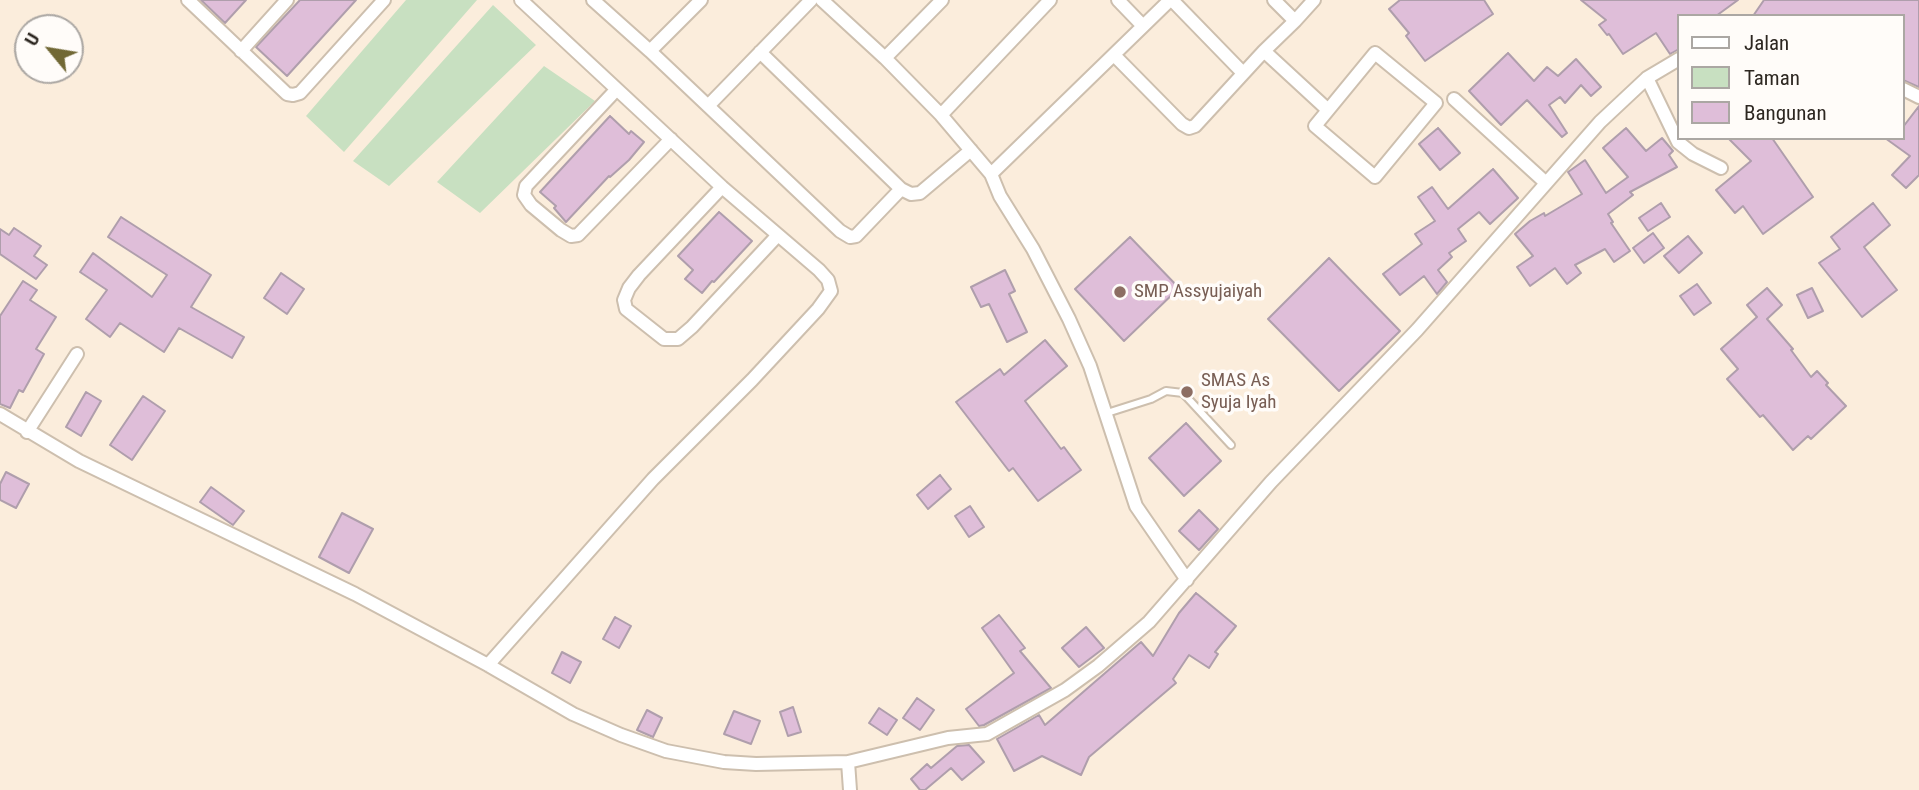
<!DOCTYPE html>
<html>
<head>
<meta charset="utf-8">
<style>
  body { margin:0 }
  #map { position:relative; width:1919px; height:790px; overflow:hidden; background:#fbeddc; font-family:"Roboto Condensed",sans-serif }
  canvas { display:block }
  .legend { position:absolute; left:1677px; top:14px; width:228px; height:126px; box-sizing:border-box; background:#fffcf9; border:2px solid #aba7a3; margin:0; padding:9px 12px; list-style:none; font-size:21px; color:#2d2721 }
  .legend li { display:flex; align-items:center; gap:14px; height:35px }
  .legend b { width:35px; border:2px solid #aba7a3 }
  .north { position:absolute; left:14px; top:14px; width:70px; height:70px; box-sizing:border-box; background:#fffcf9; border:2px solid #aba7a3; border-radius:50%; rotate:300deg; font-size:19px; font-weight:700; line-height:28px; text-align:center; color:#2d2721 }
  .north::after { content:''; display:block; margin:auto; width:24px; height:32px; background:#716835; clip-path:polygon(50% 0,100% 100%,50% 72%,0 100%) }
</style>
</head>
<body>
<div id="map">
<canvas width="1919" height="790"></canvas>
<ul class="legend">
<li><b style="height:9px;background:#fff"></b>Jalan</li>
<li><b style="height:19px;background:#c8e0c1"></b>Taman</li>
<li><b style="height:19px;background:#dfbed9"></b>Bangunan</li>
</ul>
<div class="north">U</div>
</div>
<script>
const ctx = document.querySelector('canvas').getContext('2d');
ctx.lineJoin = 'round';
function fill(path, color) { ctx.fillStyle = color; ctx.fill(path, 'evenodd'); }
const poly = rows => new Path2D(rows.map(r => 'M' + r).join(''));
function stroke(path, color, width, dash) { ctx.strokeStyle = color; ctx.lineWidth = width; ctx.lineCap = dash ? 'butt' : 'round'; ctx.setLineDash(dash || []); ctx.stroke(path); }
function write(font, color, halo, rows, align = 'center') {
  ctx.font = font + ' "Roboto Condensed",sans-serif'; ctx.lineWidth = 7; ctx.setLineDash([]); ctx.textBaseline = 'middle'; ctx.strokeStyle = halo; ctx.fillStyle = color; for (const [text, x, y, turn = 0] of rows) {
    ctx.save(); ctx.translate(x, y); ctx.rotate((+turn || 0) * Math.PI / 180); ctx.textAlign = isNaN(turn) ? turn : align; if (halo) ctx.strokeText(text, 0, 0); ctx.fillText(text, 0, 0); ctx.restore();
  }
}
fill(poly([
  [406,0,477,0,344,152,306,116],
  [493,5,536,45,389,186,353,161],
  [544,66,595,101,480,213,437,182]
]), '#c8e0c1');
const building = poly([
  [201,0,246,0,225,23,201,0],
  [300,0,356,0,287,76,256,47,300,0],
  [1400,0,1484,0,1493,14,1425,61,1406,36,1409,33,1389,9,1400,0],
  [1581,0,1738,0,1716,16,1679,16,1679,49,1670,54,1656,33,1623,54,1609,34,1607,35,1599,25,1606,20,1581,0],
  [1764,0,1919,0,1919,87,1903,80,1903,16,1753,16,1764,0],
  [1508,53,1534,81,1547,67,1558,76,1576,59,1601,87,1591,96,1581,85,1565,103,1560,97,1549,105,1567,133,1562,137,1527,100,1501,125,1469,91,1508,53],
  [1919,106,1919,175,1906,188,1892,175,1910,156,1885,138,1903,138,1903,127,1919,106],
  [610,116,629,134,631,131,644,142,629,160,610,177,609,176,566,222,554,208,556,206,540,192,610,116],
  [1438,128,1460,153,1440,170,1419,144,1438,128],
  [1626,128,1646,151,1662,138,1673,151,1669,155,1677,167,1630,192,1633,195,1608,214,1613,222,1611,223,1630,251,1614,262,1605,249,1575,265,1581,273,1567,284,1555,268,1530,286,1517,267,1533,256,1515,234,1530,221,1544,213,1545,216,1582,194,1568,172,1585,160,1606,193,1628,177,1603,148,1626,128],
  [1728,138,1772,138,1813,197,1763,234,1743,206,1735,213,1716,190,1751,161,1728,138],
  [1493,169,1518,198,1490,224,1479,212,1458,229,1466,241,1449,253,1452,257,1438,270,1447,282,1437,294,1424,276,1400,295,1383,274,1422,244,1415,234,1435,221,1418,197,1432,187,1448,209,1493,169],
  [1661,203,1670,217,1648,231,1639,218,1661,203],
  [1873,203,1890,225,1864,247,1897,290,1862,317,1819,263,1840,249,1831,237,1873,203],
  [719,212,752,241,714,282,712,281,702,293,685,279,693,270,678,256,719,212],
  [121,217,211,275,191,307,244,337,232,358,179,328,164,352,120,323,110,337,86,319,107,290,80,272,93,253,152,297,167,275,108,237,121,217],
  [14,228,41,246,34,256,47,265,36,279,0,254,0,229,9,235,14,228],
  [1653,233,1664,248,1644,263,1633,248,1653,233],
  [1688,236,1702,253,1679,273,1664,256,1688,236],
  [1130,237,1179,288,1124,341,1075,289,1130,237],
  [1329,258,1400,331,1339,391,1268,319,1329,258],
  [1005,270,1015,291,1009,294,1027,332,1007,342,989,304,981,307,971,287,1005,270],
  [281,273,304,289,287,314,264,298,281,273],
  [23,281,37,290,30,300,56,317,36,349,44,354,23,392,19,390,10,408,0,404,0,316,23,281],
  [1697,284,1711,303,1694,315,1680,296,1697,284],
  [1767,288,1782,305,1767,319,1793,349,1791,350,1811,377,1817,371,1828,383,1826,385,1846,406,1811,439,1808,436,1793,450,1763,415,1760,417,1727,379,1738,369,1721,349,1757,317,1747,305,1767,288],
  [1812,288,1823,311,1808,318,1797,295,1812,288],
  [1045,340,1067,366,1025,401,1061,449,1064,447,1081,470,1038,501,1013,468,1009,471,956,402,1000,369,1004,375,1045,340],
  [86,392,101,401,81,436,66,427,86,392],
  [143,396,165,411,132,460,110,445,143,396],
  [1186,423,1221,461,1184,496,1149,458,1186,423],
  [6,472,29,484,16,508,0,500,0,484,6,472],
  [940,475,951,489,928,509,917,495,940,475],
  [211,487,244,511,233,525,200,502,211,487],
  [970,506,984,527,969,537,955,516,970,506],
  [1199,510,1218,529,1199,550,1179,531,1199,510],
  [342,513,373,529,349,573,319,557,342,513],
  [1196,593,1236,626,1215,652,1218,654,1209,668,1189,655,1173,679,1176,683,1089,757,1081,775,1042,756,1014,771,997,739,1039,715,1045,725,1141,642,1153,656,1179,613,1196,593],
  [999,615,1025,648,1020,651,1051,688,984,725,979,726,966,709,1014,673,982,628,999,615],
  [615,617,631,626,619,648,603,639,615,617],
  [1086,627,1104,648,1079,667,1062,648,1086,627],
  [562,652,581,662,570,683,552,673,562,652],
  [917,698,934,710,920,730,903,718,917,698],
  [793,707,801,732,788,736,780,712,793,707],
  [879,708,897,720,887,735,869,723,879,708],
  [647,710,662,718,653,737,637,730,647,710],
  [734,711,760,721,751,744,724,734,734,711],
  [969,745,984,762,962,780,951,768,925,790,920,790,911,779,927,764,931,768,957,746,969,745]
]);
fill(building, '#dfbed9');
stroke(building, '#af9eac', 2);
const service = poly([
  [1107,413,1151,399,1166,391,1183,393,1231,445]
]);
const minor = poly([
  [188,0,287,94,293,95,300,93,384,0],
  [593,0,650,51],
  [701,0,650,51,840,231,850,237,856,236,901,189],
  [822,0,885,58,941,115,991,174,1000,196,1033,249,1069,319,1090,366,1136,506,1187,580],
  [1118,0,1143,26],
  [1172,0,1243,73],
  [1274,0,1295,21,1264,51,1328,110],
  [1295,21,1314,0],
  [241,51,287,0],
  [760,52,901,189,911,194,920,193,971,150],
  [1375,53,1436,103,1375,177,1315,126,1375,53],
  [1114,55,1182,124,1189,128,1195,126,1264,51],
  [885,58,942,0],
  [1647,78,1678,142,1693,154,1721,168],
  [1903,89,1919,97],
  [616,90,526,186,524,195,531,205,561,230,571,236,578,235,671,139],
  [1454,99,1546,183],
  [708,106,811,0],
  [941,115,1050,0],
  [991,174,1170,0],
  [722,187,639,275,629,288,624,300,626,309,664,339,678,339,692,327,778,235],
  [0,414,79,461,355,594,488,665,573,714,621,735,666,751,724,762,756,764,848,762,948,738,987,734,1065,690,1098,666,1149,622,1271,482,1417,330,1600,122,1647,78,1679,59],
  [27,432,77,354],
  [488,665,653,479,752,380,818,309,831,291,828,280,819,270,722,187,521,0],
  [848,762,850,790]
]);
stroke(service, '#cdbfae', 10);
stroke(minor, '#cdbfae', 16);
stroke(service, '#fff', 6);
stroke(minor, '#fff', 12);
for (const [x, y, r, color] of [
  [1120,292,7,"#8d6e63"],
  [1187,392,7,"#8d6e63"]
]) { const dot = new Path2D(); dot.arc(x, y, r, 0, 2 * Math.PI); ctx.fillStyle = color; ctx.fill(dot); stroke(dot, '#fffcf9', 2.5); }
write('19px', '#785e54', '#fffcf9', [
  ["SMP Assyujaiyah",1134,292],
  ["SMAS As",1201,381],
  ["Syuja Iyah",1201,403]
], 'left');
</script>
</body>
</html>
